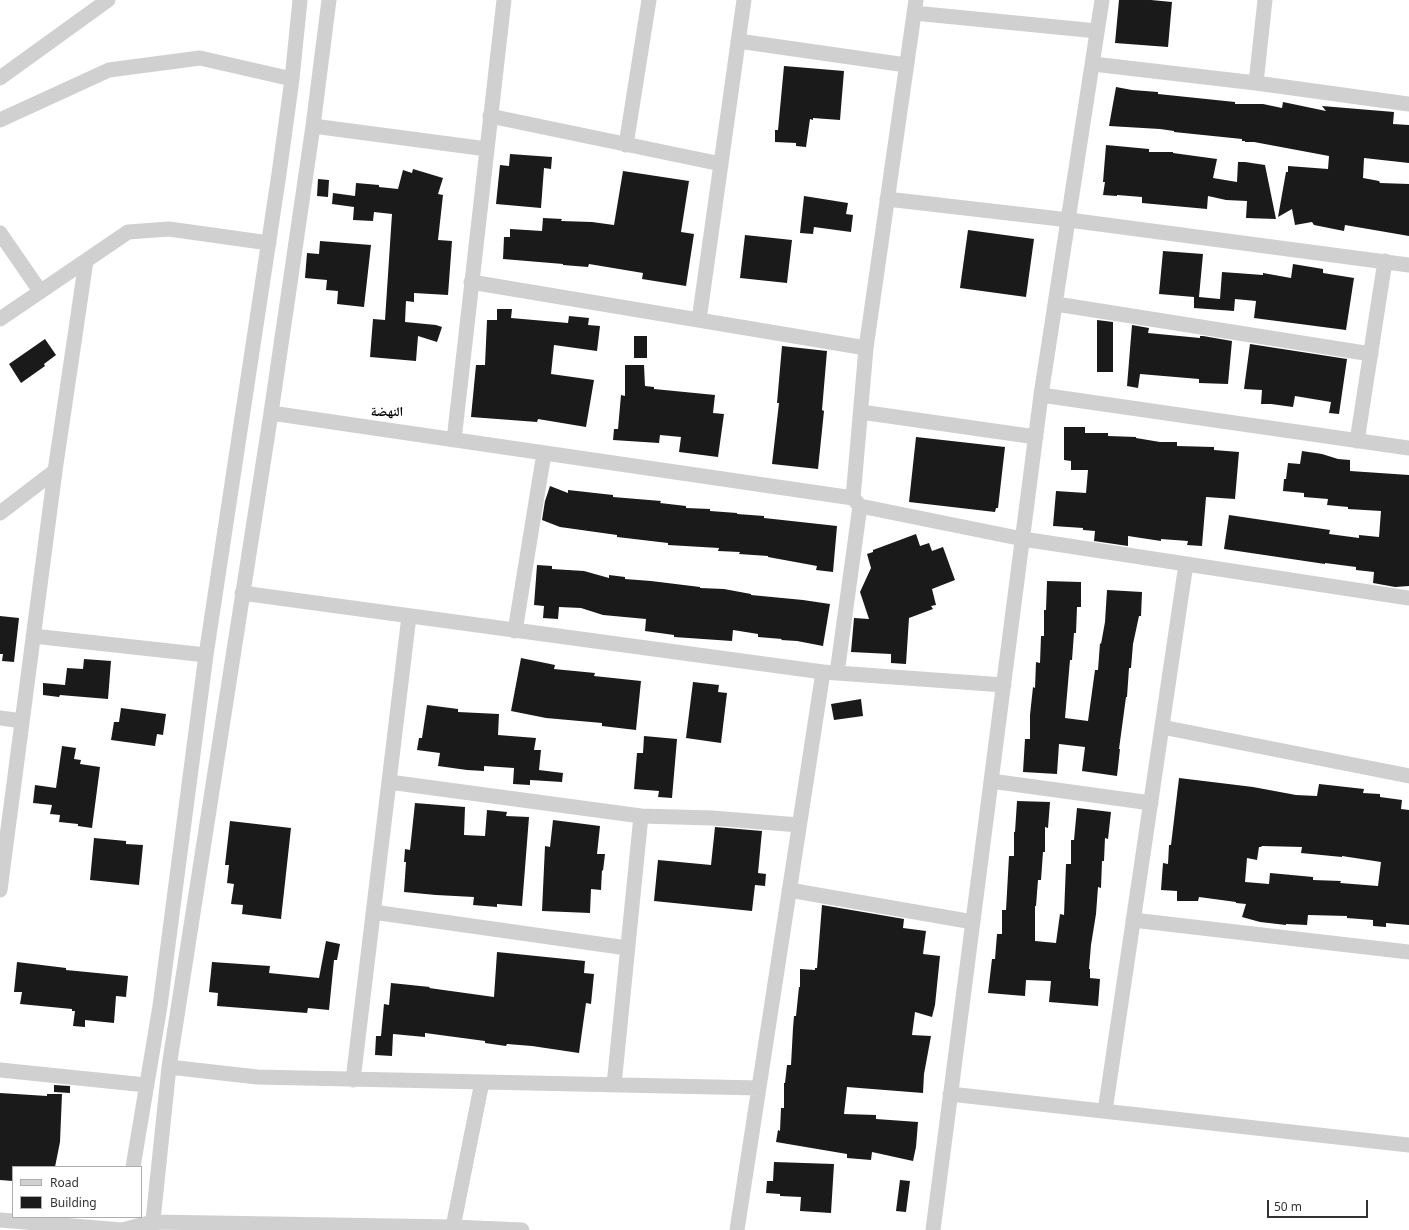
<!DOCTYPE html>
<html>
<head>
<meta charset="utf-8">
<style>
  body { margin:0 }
  #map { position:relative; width:1409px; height:1230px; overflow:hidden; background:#fff; font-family:"Noto Sans",sans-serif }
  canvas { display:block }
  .legend { position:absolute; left:12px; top:1166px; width:130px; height:52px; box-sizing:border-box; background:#fff; border:1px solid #adadad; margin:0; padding:5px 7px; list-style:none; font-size:12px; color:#333 }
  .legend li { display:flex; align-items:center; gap:8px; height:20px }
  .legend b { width:20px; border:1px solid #adadad }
  .scale { position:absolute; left:1267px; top:1200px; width:101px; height:18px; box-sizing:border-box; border:2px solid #333; border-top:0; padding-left:5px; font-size:12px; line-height:14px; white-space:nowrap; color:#333; -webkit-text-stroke:3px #fff; paint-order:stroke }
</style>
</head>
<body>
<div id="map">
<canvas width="1409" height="1230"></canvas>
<ul class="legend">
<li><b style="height:5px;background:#d0d0d0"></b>Road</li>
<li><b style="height:11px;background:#1a1a1a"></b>Building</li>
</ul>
<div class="scale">50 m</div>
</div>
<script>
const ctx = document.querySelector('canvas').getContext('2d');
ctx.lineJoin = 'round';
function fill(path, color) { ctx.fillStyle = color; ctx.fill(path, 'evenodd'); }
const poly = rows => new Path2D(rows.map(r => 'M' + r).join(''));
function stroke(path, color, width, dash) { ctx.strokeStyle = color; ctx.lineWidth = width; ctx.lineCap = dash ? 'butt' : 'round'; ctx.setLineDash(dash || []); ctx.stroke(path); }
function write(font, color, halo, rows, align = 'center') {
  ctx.font = font + ' "Noto Sans","Noto Naskh Arabic",sans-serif'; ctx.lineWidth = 4; ctx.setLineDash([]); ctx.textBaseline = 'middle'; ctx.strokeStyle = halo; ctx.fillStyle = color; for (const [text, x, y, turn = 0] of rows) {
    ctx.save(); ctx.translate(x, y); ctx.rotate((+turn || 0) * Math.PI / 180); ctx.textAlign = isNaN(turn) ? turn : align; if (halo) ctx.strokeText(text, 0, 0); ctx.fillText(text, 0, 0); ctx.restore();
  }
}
fill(poly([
  [1119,0,1151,0,1172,2,1168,47,1115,43],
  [784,66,844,71,840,120,813,118,813,120,810,119,806,147,796,146,796,143,775,142,775,130,778,130],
  [1116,87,1132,90,1158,92,1158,94,1235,102,1235,104,1263,104,1282,108,1283,102,1326,111,1322,106,1394,112,1393,124,1409,125,1409,163,1364,158,1363,178,1379,181,1380,183,1409,184,1409,236,1345,225,1344,231,1314,225,1312,222,1295,225,1292,209,1278,217,1286,172,1288,172,1288,166,1328,169,1329,156,1254,142,1245,142,1245,141,1242,141,1242,139,1174,132,1174,131,1160,129,1109,126],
  [1106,145,1149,149,1149,152,1173,152,1173,153,1217,159,1213,178,1237,182,1238,162,1245,162,1265,165,1276,219,1246,218,1247,201,1226,200,1208,196,1207,209,1142,203,1142,197,1117,195,1117,196,1103,195,1105,182,1103,182],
  [510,154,552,157,551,169,544,168,541,208,496,204,500,165,509,166],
  [413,169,443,178,438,194,443,195,438,240,452,241,448,295,414,293,414,302,406,301,405,322,436,325,442,327,437,342,418,336,416,361,370,357,373,319,385,320,392,214,374,212,373,221,353,220,354,207,332,204,333,193,355,196,356,183,379,185,379,187,398,189,403,170,412,173],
  [623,171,689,181,681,232,694,234,686,286,642,279,643,273,589,264,588,267,563,265,563,264,503,259,504,237,510,237,510,229,542,231,543,218,562,219,561,221,592,222,614,225],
  [318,179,329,180,328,197,317,196],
  [804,196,848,203,846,214,853,215,851,232,814,227,813,234,800,233],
  [968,230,1034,239,1026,297,960,288],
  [745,235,792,240,787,283,740,278],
  [320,241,371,245,364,307,337,304,338,291,326,290,327,280,305,278,307,253,319,254],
  [1163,251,1203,254,1199,297,1220,299,1222,272,1263,275,1263,273,1291,278,1293,264,1323,269,1323,273,1354,278,1346,330,1254,318,1256,301,1235,299,1234,311,1194,308,1194,297,1159,294],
  [497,309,512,309,511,318,568,323,569,316,589,318,588,325,600,326,597,351,554,345,551,374,594,380,586,427,538,419,537,422,471,417,476,365,485,365,487,320,497,320],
  [1097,320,1113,322,1113,372,1097,372],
  [1132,325,1149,328,1148,333,1200,338,1200,336,1203,336,1232,341,1228,384,1199,383,1199,379,1140,374,1138,388,1127,386],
  [634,336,647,336,647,358,634,358],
  [45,339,56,355,44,364,45,366,21,383,9,364],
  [1250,344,1347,359,1339,414,1329,413,1331,402,1295,396,1293,407,1271,404,1261,404,1262,390,1244,389],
  [782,346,827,351,822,410,824,411,818,469,772,464,779,403,777,403],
  [625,365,644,365,645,386,654,387,654,389,715,395,713,413,724,414,718,457,679,452,681,437,660,435,659,443,613,440,614,429,618,429,621,395,625,396],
  [1064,427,1085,427,1085,433,1108,433,1108,436,1136,437,1136,438,1160,442,1177,442,1177,446,1214,447,1214,450,1239,452,1235,499,1206,497,1202,546,1187,545,1188,541,1161,539,1161,541,1128,536,1128,546,1094,541,1095,531,1083,530,1083,528,1053,526,1056,491,1086,493,1088,470,1071,470,1071,461,1064,460],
  [916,437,1005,447,998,508,996,508,995,512,909,502],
  [1302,451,1322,454,1338,459,1350,460,1350,471,1409,475,1409,586,1395,587,1373,583,1374,572,1356,570,1356,567,1325,563,1325,564,1224,549,1229,515,1330,530,1329,534,1359,538,1359,535,1379,537,1381,511,1348,509,1348,507,1327,505,1328,499,1304,497,1304,493,1283,491,1284,479,1286,479,1288,463,1300,464],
  [550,486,568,493,568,490,613,495,613,497,661,501,660,503,686,506,686,508,710,509,710,511,737,513,737,514,764,516,764,518,837,526,833,572,816,570,817,566,768,557,768,556,739,554,740,552,718,551,719,548,668,545,668,543,617,537,617,535,560,527,542,520,545,501],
  [916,534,920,546,929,543,932,551,943,547,955,580,932,589,936,605,931,606,933,609,909,618,906,664,891,663,891,654,851,652,854,618,869,619,860,592,871,568,867,554,873,552,873,550],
  [537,565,552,566,552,569,584,571,609,578,609,575,625,577,625,579,651,581,700,587,700,588,724,589,751,594,751,595,803,600,830,604,823,646,797,641,781,640,782,639,758,637,758,634,733,630,732,641,674,637,674,635,645,631,646,619,603,615,581,608,559,607,558,619,543,618,544,606,534,605],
  [1047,581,1081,582,1081,607,1077,607,1076,633,1074,633,1072,660,1070,660,1065,718,1088,721,1095,670,1098,670,1100,643,1101,644,1105,622,1107,590,1142,592,1141,616,1139,616,1133,644,1131,668,1129,668,1127,697,1126,697,1119,749,1120,749,1117,776,1082,771,1085,747,1059,744,1057,774,1023,772,1025,739,1030,739,1030,715,1033,687,1035,688,1036,662,1040,663,1041,636,1044,636,1044,610,1046,610],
  [0,616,19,618,14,662,2,661,3,654,0,654],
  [521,658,555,665,554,669,595,673,594,676,641,681,636,730,602,726,602,723,546,718,511,711],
  [84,659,111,661,108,699,60,695,59,697,43,695,43,683,65,685,67,668,83,669],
  [693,682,719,685,718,692,727,693,721,743,686,738],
  [861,699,863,716,834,720,831,704],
  [427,705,458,709,458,712,499,714,498,735,536,738,534,750,541,750,539,770,563,773,562,782,530,780,530,785,513,784,514,768,484,766,484,771,467,770,438,766,440,753,417,750,419,738,422,738],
  [121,708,166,714,163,735,157,734,155,746,111,740,114,722,119,722],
  [644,736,677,739,672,798,658,797,659,791,634,789,637,753,643,753],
  [62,746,76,748,74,759,81,760,80,764,100,767,92,828,78,826,78,824,59,822,60,815,50,814,52,805,33,803,35,785,56,788],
  [1179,778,1253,787,1296,795,1317,796,1319,784,1364,789,1363,793,1380,794,1380,797,1402,800,1401,809,1409,810,1409,925,1386,923,1386,927,1373,926,1373,920,1347,918,1347,916,1308,915,1307,925,1286,924,1286,925,1260,922,1242,917,1246,904,1236,903,1236,902,1199,897,1198,901,1177,901,1177,891,1161,890,1163,863,1168,864,1169,845,1171,845],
  [1262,846,1302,847,1301,853,1342,857,1342,856,1381,862,1378,886,1340,883,1341,881,1313,880,1313,877,1270,873,1269,884,1245,882,1247,858,1257,860,1259,847,1261,847],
  [1017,801,1050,802,1048,828,1045,827,1045,852,1043,852,1041,880,1038,880,1036,906,1035,906,1035,941,1056,943,1060,914,1064,915,1066,864,1071,864,1071,840,1074,840,1077,808,1111,812,1108,839,1105,838,1104,861,1102,861,1101,888,1098,887,1096,914,1091,945,1089,969,1090,969,1090,978,1100,979,1098,1006,1049,1002,1051,981,1026,980,1025,996,988,993,992,959,995,959,997,934,1002,934,1002,910,1006,910,1009,856,1014,856,1014,832,1015,832],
  [415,803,465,807,464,835,485,836,487,810,507,812,506,816,529,817,522,906,497,904,497,907,473,905,474,897,436,895,404,892,406,862,404,862,405,849,410,850],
  [553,820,600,826,597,854,605,854,603,871,602,870,601,890,591,889,590,913,542,911,545,846,550,847],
  [230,821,291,828,281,919,242,914,243,905,231,904,234,884,227,883,229,865,225,865],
  [715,827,762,831,758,873,766,874,765,886,755,885,752,911,654,901,658,860,711,865],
  [94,838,126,841,126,844,143,845,139,885,90,880],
  [822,905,904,919,903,928,926,931,923,954,940,956,935,1005,932,1017,915,1012,912,1035,931,1036,924,1074,923,1093,847,1087,844,1114,876,1115,876,1119,918,1122,916,1147,913,1161,872,1152,871,1160,847,1158,847,1154,776,1142,778,1130,780,1131,781,1108,784,1108,784,1083,785,1083,787,1065,791,1065,793,1028,794,1016,796,1016,799,987,800,987,800,969,815,970,815,968,817,968],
  [326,941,340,944,337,960,334,960,329,1010,308,1008,307,1013,217,1006,218,993,209,992,212,962,270,966,269,973,319,978],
  [497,952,585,961,584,973,594,974,591,1004,586,1003,579,1053,532,1046,507,1044,506,1046,485,1043,485,1041,425,1033,425,1037,393,1034,392,1056,375,1055,376,1036,381,1036,384,1004,389,1005,391,983,430,987,429,988,494,997],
  [17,962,66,968,66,970,128,976,126,997,116,996,114,1023,85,1020,85,1027,73,1026,75,1011,72,1011,72,1009,20,1004,22,992,14,992],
  [54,1085,70,1086,70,1093,54,1092],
  [0,1093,47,1096,47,1094,62,1094,60,1142,55,1167,13,1167,13,1181,0,1180],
  [774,1162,834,1164,831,1213,800,1211,801,1197,780,1196,780,1194,766,1193,767,1181,773,1181],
  [900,1180,910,1181,906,1212,896,1211]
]), '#1a1a1a');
stroke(poly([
  [914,13,1097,31],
  [738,41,906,65],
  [1093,64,1256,83,1409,104],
  [0,78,108,0],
  [1256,83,1265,0],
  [490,116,721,164],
  [0,120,109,70,200,58,292,79],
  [313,126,487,149],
  [626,145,649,0],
  [887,199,1069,220,1409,265],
  [0,233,40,291],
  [471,282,866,348],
  [1056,304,1371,354],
  [0,319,128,232,169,229,269,243],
  [699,320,744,0],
  [1041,395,1409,448],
  [861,412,1036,437],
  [271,413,853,498,860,506,1023,539,1409,598],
  [454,440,504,0],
  [1357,441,1385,261],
  [853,498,866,348,916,0],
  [0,513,55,471],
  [242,593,823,672,1004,685],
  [515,631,544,453],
  [33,636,206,655],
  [837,673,860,506],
  [0,718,22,721],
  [1162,727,1409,776],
  [991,781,1151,803],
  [389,782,641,816,712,818,799,825],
  [0,890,55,471,86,261],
  [789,890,973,922],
  [373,912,627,948],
  [1133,920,1409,952],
  [169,1067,257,1077,759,1088],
  [0,1070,146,1085],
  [353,1080,409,616],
  [614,1085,641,816],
  [950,1094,1409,1145],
  [1105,1111,1186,564],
  [133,1167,160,1006,206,655,279,174,292,79,300,0],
  [0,1220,122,1230,153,1222,453,1227,522,1230],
  [453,1227,482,1082],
  [152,1230,169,1067,271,413,313,126,329,0],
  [737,1230,823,672],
  [933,1230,1041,395,1102,0]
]), '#d0d0d0', 15);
write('bold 13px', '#000', '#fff', [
  ["النهضة",387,412]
]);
</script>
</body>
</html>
